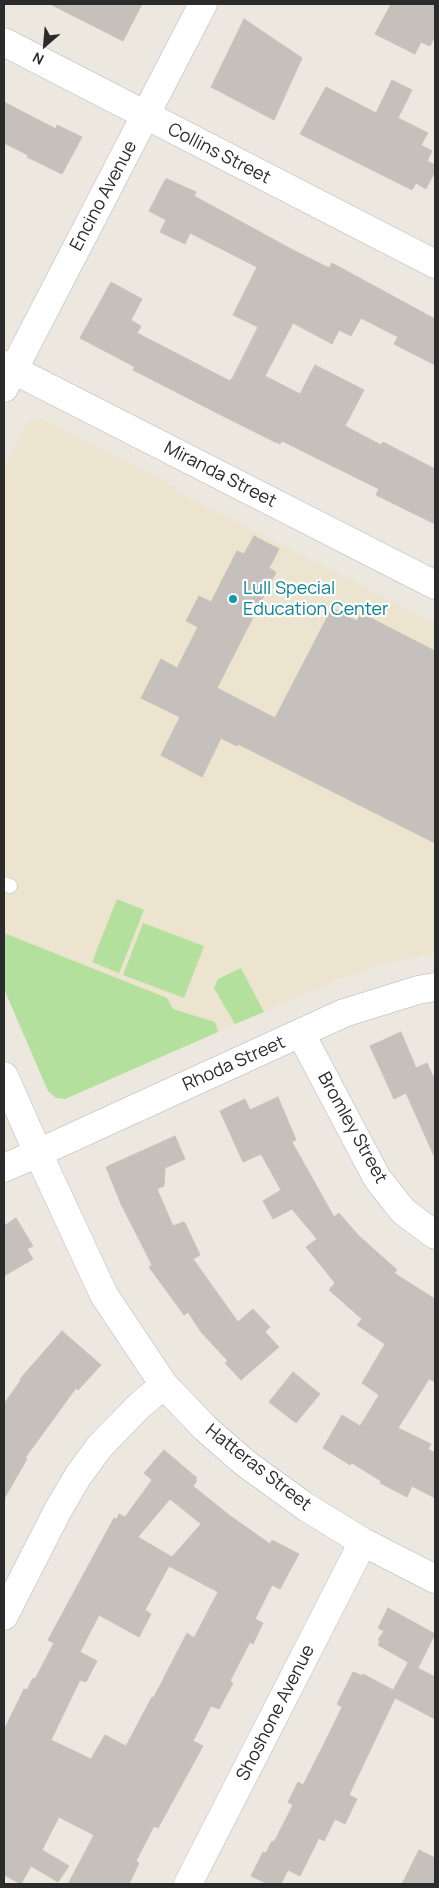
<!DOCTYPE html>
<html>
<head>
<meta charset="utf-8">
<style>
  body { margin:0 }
  #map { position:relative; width:439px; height:1888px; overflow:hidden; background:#ece7df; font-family:Manrope,sans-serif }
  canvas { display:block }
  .frame { position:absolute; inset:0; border:5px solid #2b2b2b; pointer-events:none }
  .north { position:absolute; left:20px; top:20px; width:50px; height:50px; -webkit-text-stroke:4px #fff; paint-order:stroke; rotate:207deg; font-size:14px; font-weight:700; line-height:20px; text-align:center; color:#2b2b2b }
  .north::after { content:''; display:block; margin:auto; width:18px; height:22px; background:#2b2b2b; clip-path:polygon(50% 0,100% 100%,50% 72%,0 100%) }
</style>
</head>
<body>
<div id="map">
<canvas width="439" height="1888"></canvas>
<div class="frame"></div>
<div class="north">N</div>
</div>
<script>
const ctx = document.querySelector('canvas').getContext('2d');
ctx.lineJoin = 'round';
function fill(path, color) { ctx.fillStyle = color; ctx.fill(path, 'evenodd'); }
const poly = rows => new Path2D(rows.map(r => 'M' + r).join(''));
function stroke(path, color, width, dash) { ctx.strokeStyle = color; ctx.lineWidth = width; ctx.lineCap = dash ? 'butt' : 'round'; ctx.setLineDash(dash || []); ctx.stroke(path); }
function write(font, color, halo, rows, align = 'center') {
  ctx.font = font + ' Manrope,sans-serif'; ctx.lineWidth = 4.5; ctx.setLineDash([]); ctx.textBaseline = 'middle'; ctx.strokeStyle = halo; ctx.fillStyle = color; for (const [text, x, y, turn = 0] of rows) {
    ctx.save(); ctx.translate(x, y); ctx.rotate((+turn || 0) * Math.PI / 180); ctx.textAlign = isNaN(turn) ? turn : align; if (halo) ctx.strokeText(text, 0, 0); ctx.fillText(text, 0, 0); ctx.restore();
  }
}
fill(poly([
  [37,419,47,421,176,487,175,491,435,623,435,953,378,965,342,978,65,1099,56,1098,48,1091,4,989,4,468,25,426,30,421]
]), '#ede4cf');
fill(poly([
  [117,899,144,910,119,973,92,962],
  [143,923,204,946,184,998,123,975],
  [4,933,167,998,173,1009,215,1022,218,1032,65,1099,56,1098,48,1091,4,989],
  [241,968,264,1012,235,1024,214,988,218,979]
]), '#b4e09e');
const building = poly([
  [50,4,142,4,123,41,50,4],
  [391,4,435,4,435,36,430,46,421,42,415,54,375,34,391,4],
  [244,19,302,58,274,120,211,87,244,19],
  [392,80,412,90,398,118,428,133,421,145,432,151,427,161,435,165,435,171,426,189,416,183,412,190,300,134,326,87,376,113,392,80],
  [4,102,56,129,57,125,82,137,62,174,27,157,28,155,4,143,4,102],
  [167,179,196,192,194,196,293,250,329,268,332,263,435,319,435,365,394,344,398,337,361,318,351,336,339,330,332,344,293,323,265,376,300,394,315,365,364,390,345,426,381,445,383,442,435,469,435,524,376,495,379,489,282,441,280,444,275,442,221,415,133,370,135,367,80,338,111,282,142,299,131,320,141,326,137,333,230,381,233,377,258,327,233,315,257,267,190,233,185,244,160,232,166,220,149,211,165,180,167,179],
  [254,536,279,549,269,568,276,572,217,688,275,718,332,608,357,621,361,613,435,651,435,843,238,744,237,746,221,738,202,777,161,755,180,717,141,698,161,659,177,668,198,627,186,621,199,596,211,602,237,551,244,554,254,536],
  [401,1032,416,1068,427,1063,435,1080,435,1158,406,1093,394,1099,370,1046,401,1032],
  [278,1097,296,1140,292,1142,334,1217,339,1213,358,1235,397,1270,394,1273,435,1299,435,1382,429,1379,398,1428,431,1444,428,1449,435,1453,435,1498,412,1486,407,1497,380,1483,381,1481,352,1463,350,1465,323,1448,342,1415,360,1426,379,1395,362,1383,385,1344,357,1325,362,1319,329,1290,335,1283,306,1247,317,1239,292,1209,273,1219,263,1201,281,1190,261,1154,243,1162,220,1111,245,1099,250,1110,278,1097],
  [175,1136,185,1159,165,1168,164,1186,157,1189,173,1226,183,1222,185,1223,200,1255,193,1259,238,1322,253,1309,270,1327,265,1332,279,1347,241,1380,225,1363,228,1361,201,1332,188,1312,184,1315,149,1267,152,1265,121,1204,106,1167,175,1136],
  [16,1218,33,1246,27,1249,33,1259,4,1276,4,1226,16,1218],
  [62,1331,101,1365,78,1390,76,1388,25,1458,27,1459,4,1499,4,1404,21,1380,20,1379,62,1331],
  [293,1372,320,1394,296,1423,269,1402,293,1372],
  [164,1450,197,1478,195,1480,197,1481,193,1486,229,1515,270,1544,272,1540,299,1554,280,1589,272,1585,255,1619,263,1623,253,1644,250,1642,230,1681,233,1683,219,1709,211,1706,193,1741,203,1746,158,1828,154,1826,136,1861,139,1863,129,1884,68,1884,94,1835,59,1817,42,1850,69,1866,58,1882,31,1866,21,1884,4,1875,4,1730,24,1689,27,1690,33,1678,35,1679,54,1643,48,1640,114,1518,117,1519,119,1514,125,1517,152,1480,144,1473,164,1450],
  [170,1499,201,1524,172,1557,138,1537,170,1499],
  [169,1566,218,1592,194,1638,187,1633,154,1697,152,1697,126,1746,105,1735,91,1759,51,1740,80,1680,86,1682,97,1661,80,1652,99,1615,139,1637,151,1614,145,1610,169,1566],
  [388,1608,435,1634,418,1668,378,1645,380,1641,378,1640,384,1631,378,1628,388,1608],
  [408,1663,435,1677,435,1719,395,1698,349,1795,357,1799,345,1824,335,1819,324,1841,319,1838,300,1876,288,1870,281,1884,268,1884,251,1876,263,1852,266,1853,272,1841,274,1842,293,1805,288,1802,298,1782,303,1785,324,1744,342,1707,337,1704,353,1672,363,1676,363,1674,393,1690,408,1663],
  [419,1850,435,1858,435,1884,402,1884,419,1850]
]);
fill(building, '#c5c0bb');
stroke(building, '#c8c2b8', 1);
const lane = poly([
  [4,884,10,886]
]);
const street = poly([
  [4,42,435,264],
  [4,365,435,585],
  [435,987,418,990,344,1013,38,1153,104,1295,164,1385,205,1428,245,1463,306,1507,363,1542,435,1579],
  [301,1034,377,1178,403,1211,435,1235],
  [4,1616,58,1510,78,1476,100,1446,139,1406,164,1385],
  [188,1884,363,1542]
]);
const secondary = poly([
  [4,388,203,4],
  [4,1076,38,1153,4,1168]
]);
stroke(lane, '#b2b5be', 15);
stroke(street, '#b2b5be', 29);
stroke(secondary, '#b2b5be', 29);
stroke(lane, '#fff', 14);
stroke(street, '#fff', 28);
stroke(secondary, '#fff', 28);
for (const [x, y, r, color] of [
  [233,599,5,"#0f9aa8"]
]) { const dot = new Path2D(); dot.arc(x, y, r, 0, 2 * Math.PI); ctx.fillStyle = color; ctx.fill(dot); stroke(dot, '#fff', 2); }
write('18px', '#2b2b2b', '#fff', [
  ["Collins Street",219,154,27],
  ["Encino Avenue",104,196,-62],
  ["Miranda Street",220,475,27],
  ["Rhoda Street",234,1064,-24],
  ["Bromley Street",352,1128,61],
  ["Hatteras Street",258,1468,38],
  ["Shoshone Avenue",276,1713,-63]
]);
write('18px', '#0d838f', '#fff', [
  ["Lull Special",243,589],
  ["Education Center",243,610]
], 'left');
</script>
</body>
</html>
